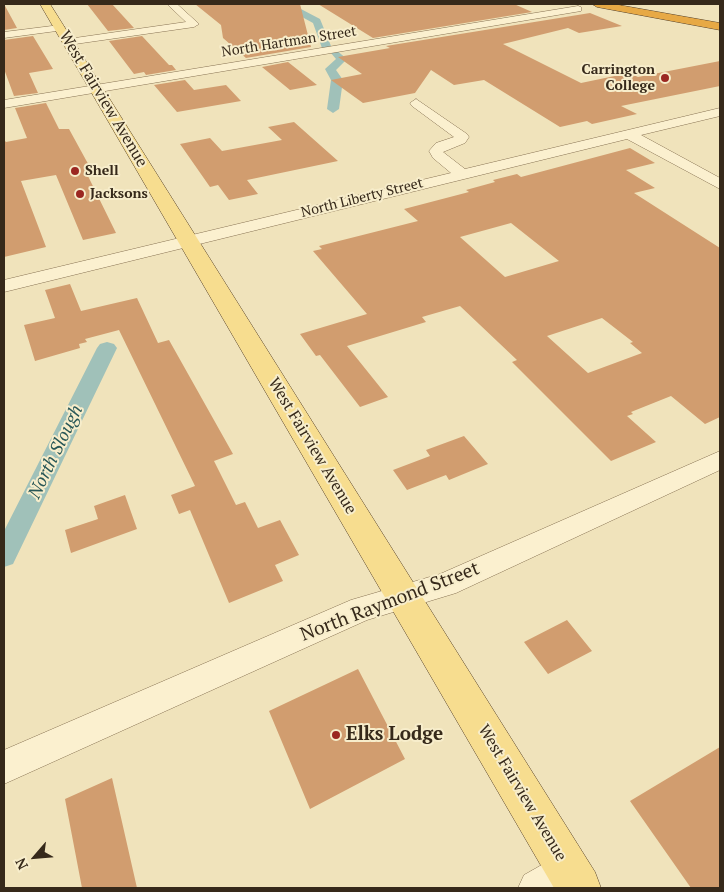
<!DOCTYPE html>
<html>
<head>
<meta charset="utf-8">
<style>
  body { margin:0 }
  #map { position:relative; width:724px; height:892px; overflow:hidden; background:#f0e3bb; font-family:"PT Serif",serif }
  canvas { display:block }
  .frame { position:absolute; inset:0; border:5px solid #36291a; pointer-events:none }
  .north { position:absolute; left:10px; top:832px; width:50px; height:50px; -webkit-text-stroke:4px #f7edcb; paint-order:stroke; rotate:243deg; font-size:14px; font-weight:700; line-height:20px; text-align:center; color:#36291a }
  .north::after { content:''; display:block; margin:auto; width:18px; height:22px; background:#36291a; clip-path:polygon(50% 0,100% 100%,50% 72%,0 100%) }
</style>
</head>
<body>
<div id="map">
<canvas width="724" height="892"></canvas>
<div class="frame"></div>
<div class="north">N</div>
</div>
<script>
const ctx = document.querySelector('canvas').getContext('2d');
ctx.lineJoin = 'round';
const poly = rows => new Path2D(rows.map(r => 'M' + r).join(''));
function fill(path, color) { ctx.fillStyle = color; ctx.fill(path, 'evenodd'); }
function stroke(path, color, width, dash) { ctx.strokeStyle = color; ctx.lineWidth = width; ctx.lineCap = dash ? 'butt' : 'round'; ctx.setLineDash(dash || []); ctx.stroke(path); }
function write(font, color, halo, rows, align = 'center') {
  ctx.font = font + ' "PT Serif",serif'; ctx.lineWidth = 4; ctx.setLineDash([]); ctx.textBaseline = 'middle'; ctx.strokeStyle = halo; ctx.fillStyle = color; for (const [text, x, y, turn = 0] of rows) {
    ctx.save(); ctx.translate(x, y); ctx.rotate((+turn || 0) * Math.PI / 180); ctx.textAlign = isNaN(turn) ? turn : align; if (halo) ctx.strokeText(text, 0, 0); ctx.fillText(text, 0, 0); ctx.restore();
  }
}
fill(poly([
  [293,8,299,8,320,19,331,46,330,48,322,48,313,23,293,12,293,8],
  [336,50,347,59,336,70,343,80,339,109,333,113,327,109,331,80,325,69,336,59,331,53,336,50],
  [107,342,114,344,117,348,13,564,4,567,4,531,97,348,100,344,107,342]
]), '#a0c1b9');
fill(poly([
  [4,4,17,28,4,30],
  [87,4,112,4,134,28,108,31],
  [195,4,300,4,311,47,246,58,223,38,221,25],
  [318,4,514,4,532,12,373,38],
  [590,13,622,26,579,33,568,28,503,44,581,83,629,73,638,77,720,61,720,86,621,106,637,114,592,124,587,121,560,127,484,80,454,85,431,70,415,93,363,103,331,80,362,74,338,57,390,48,386,46],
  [33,36,53,69,29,73,38,93,14,96,4,69,4,40],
  [142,36,169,65,172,65,176,70,146,75,144,72,134,74,109,41],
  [288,62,317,85,290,90,262,67],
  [185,80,194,90,226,85,241,101,177,112,154,85],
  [46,103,59,129,69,129,92,171,86,172,116,233,83,240,56,175,21,181,46,247,4,257,4,140,6,142,27,138,15,108],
  [294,122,338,161,247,180,258,194,229,200,218,185,210,187,180,144,210,138,222,151,282,140,268,127],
  [630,148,655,163,626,170,655,188,634,193,720,248,720,417,705,424,671,396,631,412,633,414,627,416,656,442,611,461,512,362,517,360,460,306,422,317,426,322,347,346,388,397,360,407,320,355,316,356,300,334,367,314,313,251,322,249,319,246,418,221,404,209,469,192,466,190,495,182,493,180,517,174,521,177],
  [511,223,559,261,505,277,460,237],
  [602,318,633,342,630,343,642,353,588,373,547,336],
  [70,284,81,311,137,298,158,343,169,340,233,454,214,461,236,505,245,502,258,528,280,520,299,555,275,565,283,581,229,603,190,510,179,514,171,495,195,486,119,330,85,339,87,342,79,344,80,348,35,361,24,325,55,318,45,290],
  [464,436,488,464,449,480,446,475,407,490,393,470,430,456,426,450],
  [125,495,137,529,71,553,65,530,98,519,94,506],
  [567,620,592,651,548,674,524,642],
  [358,669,405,759,310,809,269,711],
  [720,747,720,888,691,888,630,801],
  [112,778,137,888,82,888,65,799]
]), '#d19d6f');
const minor = poly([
  [167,4,177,4,199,24,194,27,68,45,63,42,68,39,186,22,167,4],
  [578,6,581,7,581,11,4,108,4,100,578,6],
  [60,25,64,26,64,30,4,38,4,32,60,25],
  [416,99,467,134,469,137,465,143,443,152,465,169,720,108,720,116,641,135,720,178,720,189,627,139,4,292,4,280,451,173,433,158,429,151,436,143,454,137,412,106,410,103,416,99],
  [720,451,720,470,456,593,367,620,4,784,4,750,351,600,440,574,720,451],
  [568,850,581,856,587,869,581,882,572,888,518,888,524,875,568,850]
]);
const major = poly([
  [40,4,50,4,595,872,601,888,554,888,40,4]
]);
const highway = poly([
  [592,4,613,4,720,23,720,30,597,7,592,4]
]);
stroke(minor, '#887354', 1);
stroke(major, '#554029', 1);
stroke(highway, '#554029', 1);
fill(minor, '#fbf0cf');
fill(major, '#f7dd8f');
fill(highway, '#e7a945');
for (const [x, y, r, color] of [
  [665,78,5,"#9b2721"],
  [75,171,5,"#9b2721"],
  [80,194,5,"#9b2721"],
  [336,735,5,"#9b2721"]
]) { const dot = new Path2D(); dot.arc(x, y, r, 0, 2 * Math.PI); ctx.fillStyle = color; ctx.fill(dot); stroke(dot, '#f7edcb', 2); }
write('14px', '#36291a', '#f7edcb', [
  ["North Hartman Street",289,42,-9],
  ["North Liberty Street",362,198,-14]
]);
write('bold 14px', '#36291a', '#f7edcb', [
  ["Carrington",655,70,"right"],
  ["College",655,86,"right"],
  ["Shell",85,171],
  ["Jacksons",90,194]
], 'left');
write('16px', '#36291a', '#f7edcb', [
  ["West Fairview Avenue",103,99,59],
  ["West Fairview Avenue",312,446,59],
  ["West Fairview Avenue",522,793,59]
]);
write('italic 18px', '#285757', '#f7edcb', [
  ["North Slough",56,452,-64]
]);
write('19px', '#36291a', '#f7edcb', [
  ["North Raymond Street",390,602,-21]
]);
write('bold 19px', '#36291a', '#f7edcb', [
  ["Elks Lodge",346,735]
], 'left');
</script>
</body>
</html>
